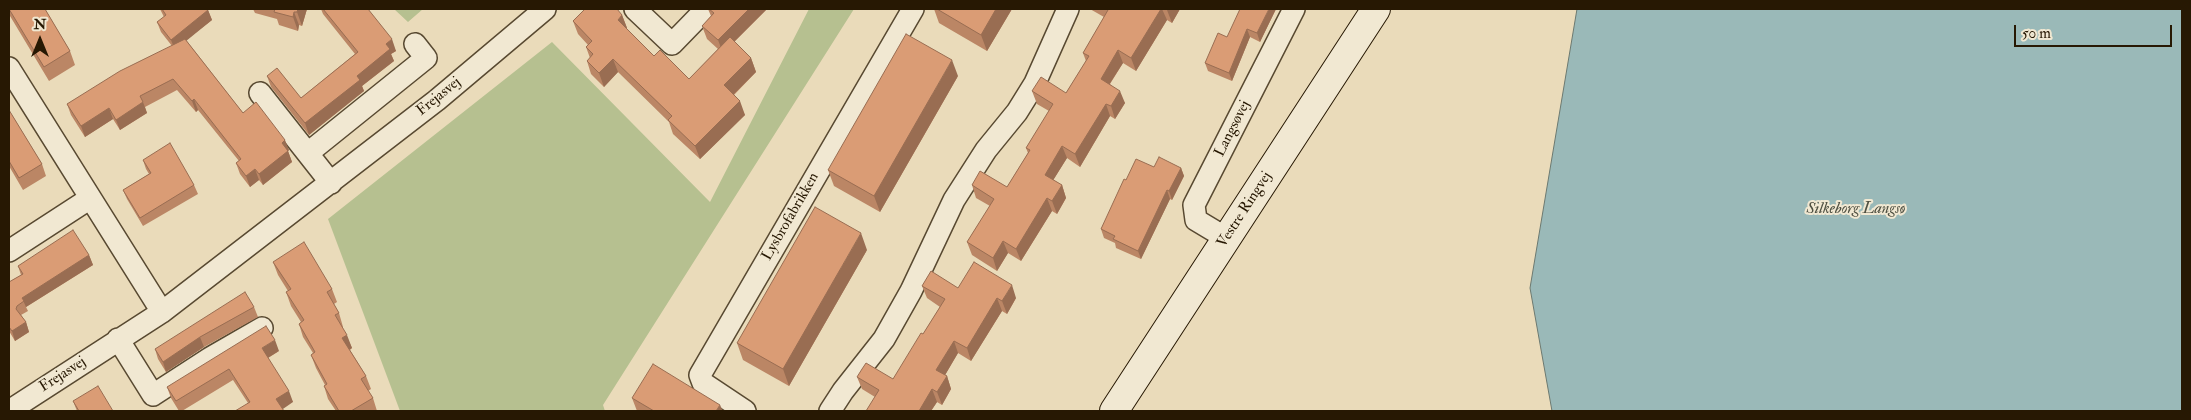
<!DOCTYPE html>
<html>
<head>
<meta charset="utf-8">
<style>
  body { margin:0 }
  #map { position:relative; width:2191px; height:420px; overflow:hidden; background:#eadbba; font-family:"IM FELL Double Pica",serif }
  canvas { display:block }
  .frame { position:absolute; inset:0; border:10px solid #271803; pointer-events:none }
  .north { position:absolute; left:15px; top:15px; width:50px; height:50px; -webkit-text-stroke:4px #f1e8d2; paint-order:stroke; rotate:0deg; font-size:14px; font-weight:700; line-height:20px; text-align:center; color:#271803 }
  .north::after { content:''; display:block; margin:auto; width:18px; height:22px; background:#271803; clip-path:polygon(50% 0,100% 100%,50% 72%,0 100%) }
  .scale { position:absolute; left:2014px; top:25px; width:158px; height:22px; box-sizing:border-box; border:2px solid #271803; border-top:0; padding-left:6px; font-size:15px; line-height:18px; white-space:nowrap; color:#271803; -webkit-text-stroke:4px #f1e8d2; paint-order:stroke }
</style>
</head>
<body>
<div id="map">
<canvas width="2191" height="420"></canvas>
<div class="frame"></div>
<div class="north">N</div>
<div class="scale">50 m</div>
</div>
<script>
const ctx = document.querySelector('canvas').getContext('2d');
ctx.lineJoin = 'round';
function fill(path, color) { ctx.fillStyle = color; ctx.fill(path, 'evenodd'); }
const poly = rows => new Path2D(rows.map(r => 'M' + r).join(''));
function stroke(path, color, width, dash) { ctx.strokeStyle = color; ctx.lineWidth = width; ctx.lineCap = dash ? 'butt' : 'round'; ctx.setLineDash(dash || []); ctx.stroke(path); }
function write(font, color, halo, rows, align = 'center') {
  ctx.font = font + ' "IM FELL Double Pica",serif'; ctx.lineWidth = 4; ctx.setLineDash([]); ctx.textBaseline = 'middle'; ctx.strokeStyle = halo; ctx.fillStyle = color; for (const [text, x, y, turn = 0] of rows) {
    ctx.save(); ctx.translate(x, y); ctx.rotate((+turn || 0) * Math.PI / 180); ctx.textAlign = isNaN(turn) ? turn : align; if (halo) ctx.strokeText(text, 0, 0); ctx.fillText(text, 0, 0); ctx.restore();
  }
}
fill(poly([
  [394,9,423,9,408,22],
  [809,9,854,9,603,405,605,411,400,411,328,219,552,42,710,202]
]), '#b6c090');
const water = poly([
  [1577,9,2182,9,2182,411,1552,411,1530,288,1577,9]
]);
fill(water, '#9ab9b8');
stroke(water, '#6c7970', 1);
const minor = poly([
  [635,9,672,44,706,9],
  [9,68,162,312],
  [260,93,331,183],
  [308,153,426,58,415,44],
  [1226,238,1196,220,1194,205,1294,9],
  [9,251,89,199],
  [118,339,153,395,210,358,262,328],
  [9,411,162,312,437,100,545,9],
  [745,411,703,383,700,375,913,9],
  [830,411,843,391,884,339,911,291,954,200,986,150,1017,112,1035,83,1068,9]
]);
const secondary = poly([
  [1114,411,1376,9]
]);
stroke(minor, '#584931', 24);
stroke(secondary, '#271803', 30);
stroke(minor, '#f1e8d2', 21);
stroke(secondary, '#f1e8d2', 28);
fill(poly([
  [9,9,45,9,70,51,75,65,49,81,10,16],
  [160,9,207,9,208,10,212,20,186,40,243,113,289,150,288,151,292,162,263,185,259,180,250,187,240,174,236,163,239,161,198,110,196,112,177,90,145,107,147,113,120,130,113,119,85,137,71,115,67,104,172,46,161,32,157,22,164,17],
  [253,9,307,9,302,26,299,25,298,31,279,25,277,19,255,13],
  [321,9,368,9,396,51,391,54,394,61,362,86,364,91,309,135,271,87,267,76,301,98,355,54,323,14],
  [708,9,767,9,734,42,751,58,756,72,734,95,745,115,700,159,673,134,669,122,618,72,604,87,591,74,587,61,590,58,586,47,588,45,578,34,573,21,622,15,627,28,627,29,654,56,689,79,718,49,707,39,702,26,711,16],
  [934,9,1012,9,987,51,939,23],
  [1090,9,1180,9,1172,23,1167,20,1136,71,1123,63,1110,84,1125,103,1115,119,1110,116,1080,167,1067,158,1053,180,1062,185,1066,198,1057,214,1052,211,1021,261,1008,253,997,271,972,255,967,242,990,206,976,198,972,185,1007,187,1028,153,1026,148,1049,111,1037,104,1032,91,1066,93,1086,61,1083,53,1104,17],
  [1276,9,1260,42,1250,37,1232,81,1208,71,1205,63,1227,37],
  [958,76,880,212,834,186,828,170],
  [9,110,42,164,46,176,23,190,9,166],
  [143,160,194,185,198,194,143,226,127,199,123,190,149,174,146,169],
  [1154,167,1181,168,1184,176,1172,200,1170,199,1141,259,1116,248,1115,243,1104,238,1101,229,1126,180],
  [867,250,789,386,743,360,737,343],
  [89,255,93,265,26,307,28,311,21,315,26,322,29,332,15,341,9,331,9,282,21,275,18,266],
  [273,262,332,289,337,302,334,304,339,313,343,327,342,327,352,348,350,350,366,376,371,389,368,391,373,398,377,411,336,411,328,399,324,386,325,385,316,368,311,355,313,353,303,337,299,324,301,322,291,306,286,292,288,291,278,275],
  [922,286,958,288,1016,298,1007,314,1002,311,971,361,958,353,945,375,947,376,951,389,942,405,937,402,931,411,866,411,875,397,862,389,857,377,893,379,923,334,940,307,927,298],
  [254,307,258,317,204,347,166,372,158,359,155,349],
  [279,351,268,358,293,402,248,403,233,380,182,411,179,411,171,398,167,387],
  [632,398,723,411,637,411],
  [73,401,113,411,77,411]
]), '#bb8665');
fill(poly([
  [298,9,307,9,302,26,297,12],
  [749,9,767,9,723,53,718,40],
  [996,9,1012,9,987,51,981,35],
  [1161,9,1162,9,1167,20,1136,71,1131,58],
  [1168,9,1180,9,1172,23,1167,10],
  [1269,9,1276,9,1260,42,1257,33],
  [208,10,212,20,175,50,171,40],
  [294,12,299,25,298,31,293,17],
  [622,15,627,28,622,33,618,20],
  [1247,29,1250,37,1232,81,1229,73],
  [392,39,396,51,391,54,394,61,362,86,364,91,309,135,305,123,357,76,386,44],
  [1118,50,1123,63,1105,91,1101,79],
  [751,58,756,72,729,99,724,85],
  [613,59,618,72,604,87,599,73],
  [952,60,958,76,880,212,874,196],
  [1120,91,1125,103,1115,119,1111,106],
  [194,99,198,110,196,112,192,101],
  [740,101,745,115,700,159,695,146],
  [143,102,147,113,120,130,116,120],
  [1106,104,1110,116,1080,167,1075,154],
  [109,108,113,119,85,137,81,126],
  [285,140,289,150,288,151,292,162,263,185,259,174,282,143],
  [1062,146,1067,158,1049,187,1045,175],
  [1181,168,1184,176,1172,200,1169,191],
  [255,169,259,180,250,187,246,176],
  [1062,185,1066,198,1057,214,1052,201],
  [1167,190,1170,199,1141,259,1138,251],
  [1047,198,1052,211,1021,261,1016,249],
  [861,233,867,250,789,386,783,369],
  [1003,241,1008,253,997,271,993,258],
  [89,255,93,265,26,307,22,298],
  [1012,285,1016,298,1007,314,1002,301],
  [997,298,1002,311,971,361,967,348],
  [26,322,29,332,15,341,12,331],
  [347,335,352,348,347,351,342,338],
  [200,337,204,347,166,372,163,362],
  [275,340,279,351,266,359,262,348],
  [954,341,958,353,941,382,936,370],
  [947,376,951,389,942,405,937,392],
  [932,389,937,402,931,411,919,411],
  [289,391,293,402,280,411,276,399],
  [720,405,723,411,716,411]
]), '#996d52');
const building = poly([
  [9,9,45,9,70,51,44,67,9,9],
  [162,9,207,9,208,10,171,40,157,22,166,15,162,9],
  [275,9,298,9,297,12,294,12,293,17,274,12,275,9],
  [323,9,368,9,392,39,386,44,390,49,357,76,360,80,305,123,267,76,277,68,301,98,358,52,323,9],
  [585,9,617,9,622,15,618,20,654,56,660,50,689,79,730,37,751,58,724,85,740,101,695,146,668,120,672,116,613,59,599,73,587,61,593,54,586,47,592,41,573,21,585,9],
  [709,9,749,9,718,40,702,26,714,13,709,9],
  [937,9,996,9,981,35,937,9],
  [1107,9,1161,9,1131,58,1118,50,1101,79,1120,91,1111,106,1106,104,1075,154,1062,146,1045,175,1062,185,1052,201,1047,198,1016,249,1003,241,993,258,967,242,994,199,972,185,980,171,1007,187,1030,150,1026,148,1053,104,1032,91,1041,77,1066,93,1089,56,1083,53,1108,10,1107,9],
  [1240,9,1269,9,1257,33,1247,29,1229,73,1205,63,1218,33,1227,37,1240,9],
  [906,34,952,60,874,196,828,170,906,34],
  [185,39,243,113,256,102,285,140,282,143,288,151,259,174,255,169,246,176,236,163,241,159,194,99,192,101,173,79,140,96,143,102,116,120,109,108,81,126,67,104,120,71,185,39],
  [9,110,42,164,19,178,9,161,9,110],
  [170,143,194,185,140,218,123,190,151,173,143,160,170,143],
  [1159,157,1181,168,1169,191,1167,190,1138,251,1113,239,1115,236,1101,229,1124,179,1126,180,1136,159,1154,167,1159,157],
  [815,207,861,233,783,369,737,343,815,207],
  [73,230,89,255,22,298,24,301,17,306,16,309,26,322,12,331,9,327,9,282,23,274,18,266,73,230],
  [304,242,332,289,327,292,339,313,335,315,347,335,342,338,366,376,361,379,373,398,351,411,339,411,324,386,327,384,311,355,315,352,299,324,304,320,286,292,291,289,273,262,304,242],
  [974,262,1012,285,1002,301,997,298,967,348,954,341,936,370,947,376,937,392,932,389,919,411,866,411,879,390,857,377,862,369,866,363,893,379,921,333,923,334,945,299,922,286,931,271,958,288,974,262],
  [245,292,254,307,200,337,163,362,155,349,245,292],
  [266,326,275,340,262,348,289,391,276,399,284,411,235,411,250,402,229,369,176,401,167,387,266,326],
  [653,364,720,405,716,411,654,411,632,398,653,364],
  [98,386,113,411,79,411,73,401,98,386]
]);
fill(building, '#da9c75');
stroke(building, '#996d52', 1);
write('15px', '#271803', '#f1e8d2', [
  ["Frejasvej",439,97,-39],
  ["Langsøvej",1233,129,-63],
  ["Vestre Ringvej",1245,210,-57],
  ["Lysbrofabrikken",791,217,-60],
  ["Frejasvej",63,375,-33]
]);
write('italic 16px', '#4f5042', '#f1e8d2', [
  ["Silkeborg Langsø",1856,210]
]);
</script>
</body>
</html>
